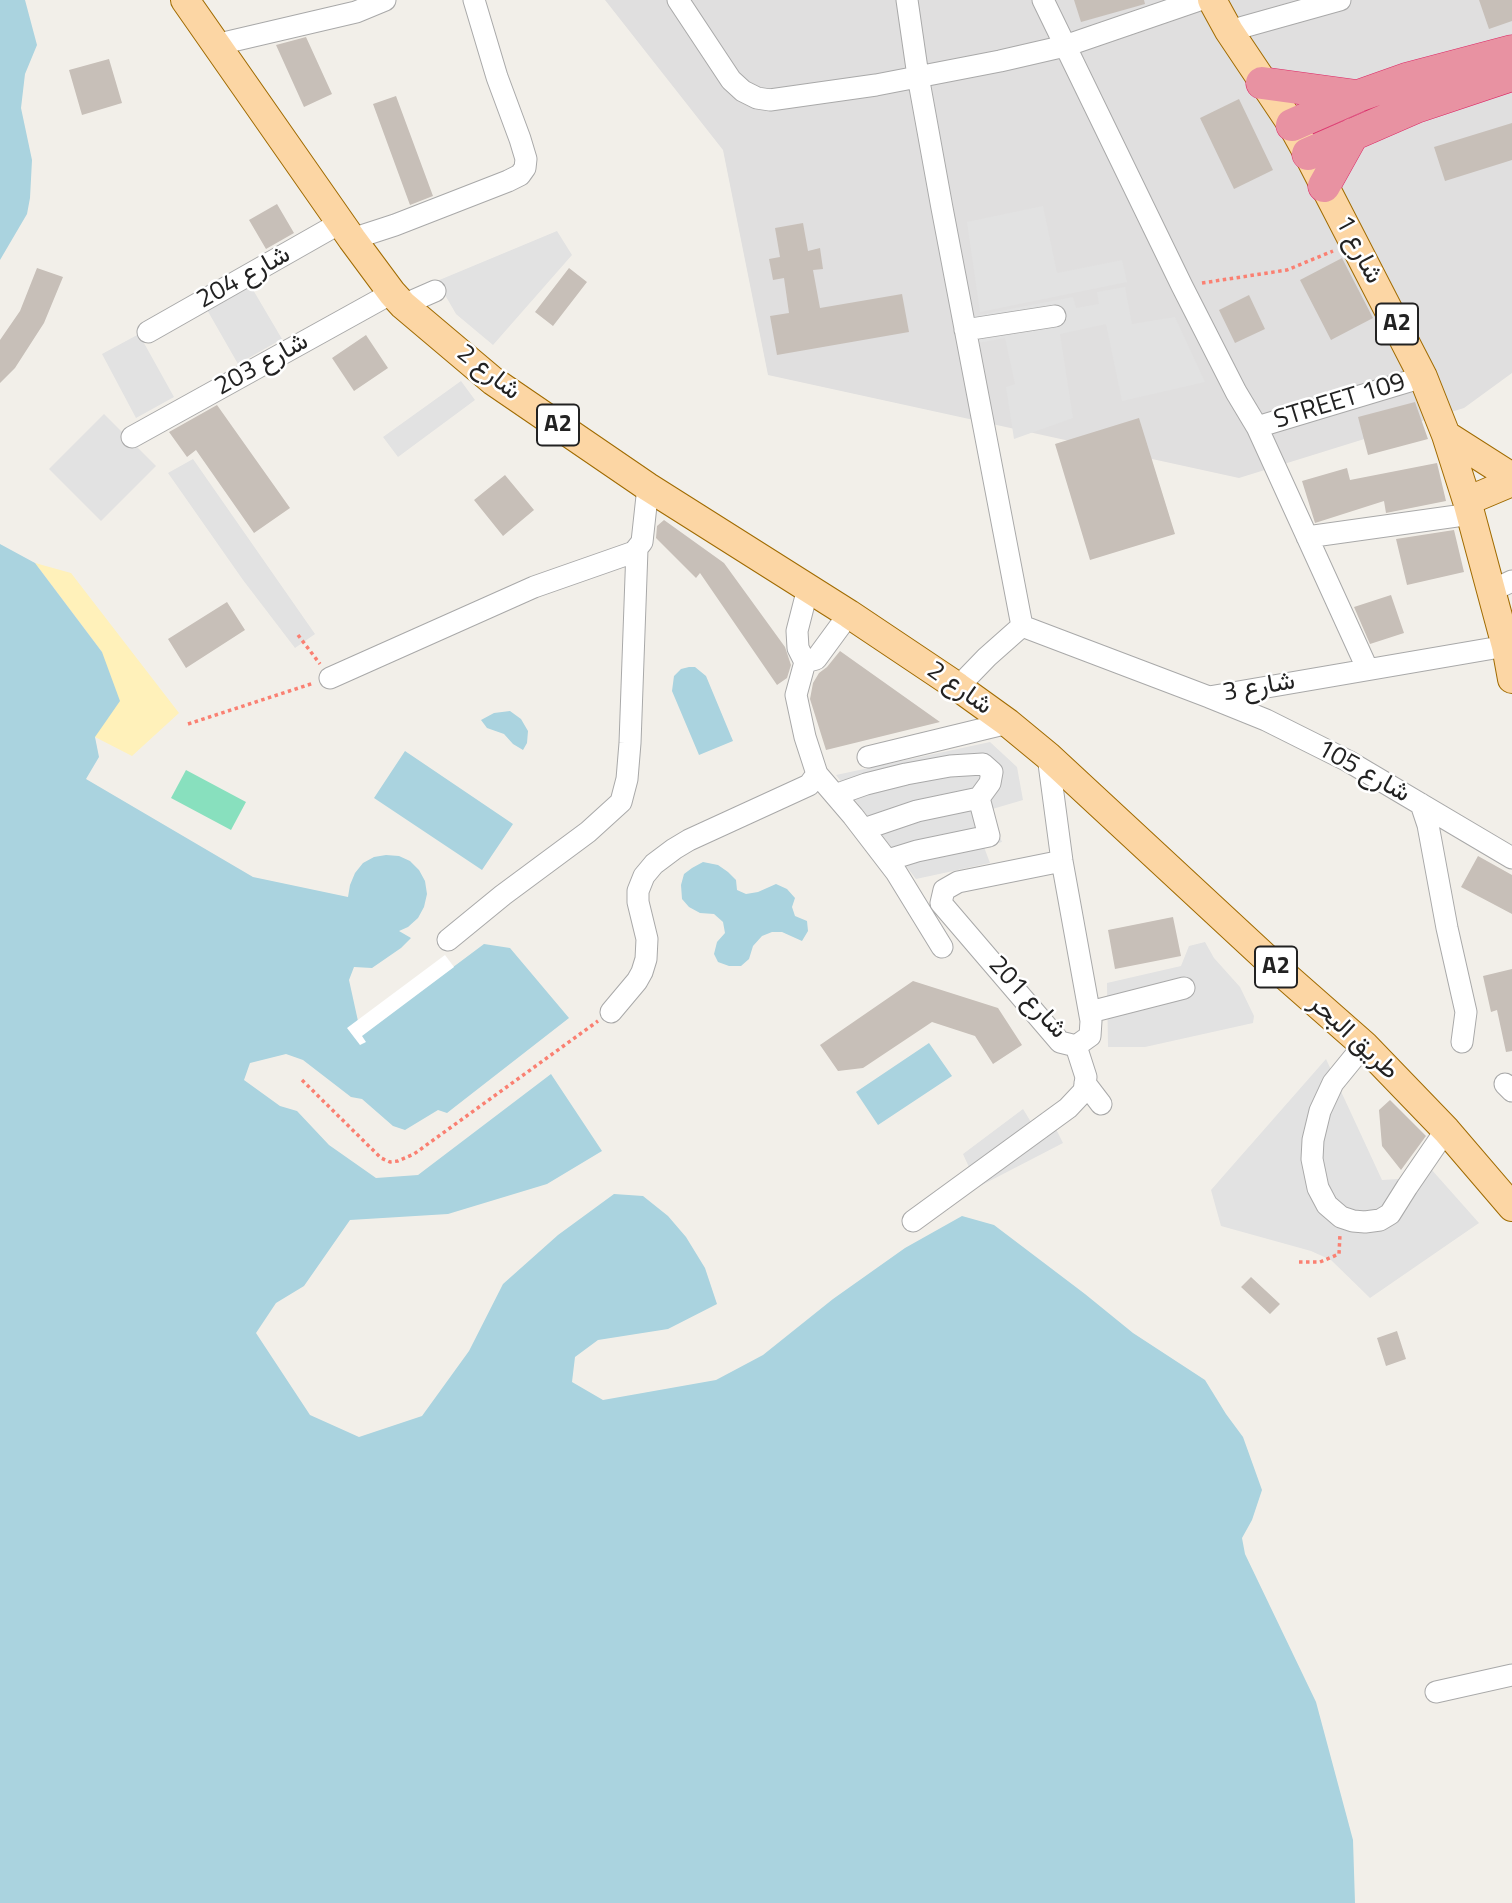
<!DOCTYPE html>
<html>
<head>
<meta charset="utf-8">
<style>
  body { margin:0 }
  canvas { display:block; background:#f2efe9 }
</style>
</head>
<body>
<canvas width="1512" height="1903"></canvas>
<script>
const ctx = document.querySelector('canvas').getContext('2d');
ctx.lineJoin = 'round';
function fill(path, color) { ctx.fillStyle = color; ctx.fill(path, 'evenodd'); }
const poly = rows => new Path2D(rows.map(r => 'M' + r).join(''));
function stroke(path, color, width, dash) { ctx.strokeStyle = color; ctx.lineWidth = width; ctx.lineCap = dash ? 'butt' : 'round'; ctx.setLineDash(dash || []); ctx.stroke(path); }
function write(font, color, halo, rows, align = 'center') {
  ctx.font = font + ' "Titillium Web",Vazirmatn,sans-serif'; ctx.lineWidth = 5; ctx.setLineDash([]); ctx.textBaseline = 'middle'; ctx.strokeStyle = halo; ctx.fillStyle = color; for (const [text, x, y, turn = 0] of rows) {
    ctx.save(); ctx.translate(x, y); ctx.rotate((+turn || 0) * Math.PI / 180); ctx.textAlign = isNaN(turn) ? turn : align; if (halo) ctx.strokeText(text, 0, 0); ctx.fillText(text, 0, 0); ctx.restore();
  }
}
fill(poly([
  [605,0,1512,0,1512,373,1464,408,1239,478,768,375,723,150]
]), '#e0dfdf');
fill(poly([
  [35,563,71,573,179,713,132,756,95,737,102,652]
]), '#fff1ba');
fill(poly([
  [186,770,246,802,231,830,171,798]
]), '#88e0be');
fill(poly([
  [1043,206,1057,273,1122,260,1127,282,980,312,967,222],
  [557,231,572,255,493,345,456,314,437,281],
  [249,283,282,339,238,364,206,308],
  [1125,287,1132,324,1175,317,1205,382,1122,401,1106,324,1060,334,1073,418,1014,439,1006,387,1015,384,1005,338,978,343,974,316,1073,297,1076,308,1099,304,1097,292],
  [139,334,174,397,136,418,102,354],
  [461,381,475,400,398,457,383,437],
  [104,414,156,466,101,521,49,469],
  [193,459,315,634,295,648,243,580,168,473],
  [990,742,1017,767,1023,800,989,810,1002,842,984,847,990,863,916,879,836,775],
  [1205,942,1214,958,1240,987,1254,1016,1253,1023,1145,1047,1108,1047,1107,983,1181,966,1189,946],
  [1326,1059,1382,1180,1415,1178,1423,1160,1479,1223,1370,1298,1331,1260,1311,1251,1221,1226,1211,1190],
  [1023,1109,1031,1122,1055,1127,1063,1143,978,1187,963,1154]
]), '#e2e2e2');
fill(poly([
  [0,0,25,0,37,45,25,74,21,108,32,160,30,198,27,214,0,260],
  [0,544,35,563,102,652,120,701,95,737,99,757,86,779,253,877,348,897,350,885,355,873,363,863,374,857,386,855,399,856,410,861,419,870,425,881,427,894,424,907,418,918,408,927,399,931,411,938,401,948,372,968,354,967,349,980,358,1021,348,1028,365,1042,361,1036,484,944,510,948,569,1018,447,1113,438,1110,405,1130,393,1126,362,1099,351,1097,303,1060,286,1054,250,1063,244,1080,280,1106,297,1111,329,1145,376,1178,418,1175,551,1074,602,1151,547,1184,448,1214,350,1220,304,1286,276,1303,256,1333,310,1415,359,1437,422,1416,469,1351,503,1284,558,1235,614,1194,643,1196,668,1216,686,1237,705,1268,717,1304,668,1329,598,1340,575,1357,572,1382,603,1400,716,1380,763,1355,833,1299,905,1248,962,1216,994,1225,1085,1294,1133,1333,1205,1380,1226,1414,1243,1437,1262,1490,1252,1520,1242,1538,1245,1554,1316,1702,1353,1840,1355,1903,0,1903],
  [689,667,695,667,706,676,733,741,699,755,672,691,674,676,681,669],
  [510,711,521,719,528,731,527,743,523,750,513,744,504,734,487,728,481,720,494,713],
  [405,751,513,824,482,870,374,798],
  [703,862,718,865,728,872,736,880,737,890,746,894,758,892,776,884,787,889,795,898,792,907,795,916,807,921,808,931,802,941,782,932,772,932,762,936,753,946,749,959,741,966,729,966,718,962,714,954,717,942,725,933,723,922,714,914,700,913,689,907,682,899,681,885,684,874,692,868],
  [929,1043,952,1076,878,1125,856,1092]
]), '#aad3df');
fill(poly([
  [445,955,454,967,362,1036,366,1042,360,1045,347,1028]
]), '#fff');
fill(poly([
  [1074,0,1144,0,1145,4,1081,22],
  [1479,0,1512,0,1512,21,1489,29],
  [306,37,332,94,304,107,276,45],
  [109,59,122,103,82,115,69,70],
  [396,96,433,196,410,205,373,104],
  [1239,99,1273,170,1234,189,1200,118],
  [1512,123,1512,160,1445,181,1434,147],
  [277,204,294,233,266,249,249,220],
  [803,223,808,251,820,248,823,269,813,270,820,308,902,294,909,332,777,355,770,316,789,313,784,278,773,280,769,259,780,257,775,228],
  [1342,258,1373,318,1331,340,1300,280],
  [37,268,63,277,44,323,15,368,0,383,0,340,20,311],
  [569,268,587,282,553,326,535,312],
  [1249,295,1265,329,1235,343,1219,310],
  [366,335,388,368,354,391,332,358],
  [1415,402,1428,439,1368,455,1358,417],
  [217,405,290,508,254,533,196,450,187,457,169,432],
  [1139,418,1175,534,1090,560,1055,444],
  [1437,463,1446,501,1386,513,1384,501,1315,523,1302,481,1347,468,1350,480],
  [505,475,534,510,503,536,474,500],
  [664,520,724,563,785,647,791,665,787,678,777,685,700,573,696,578,656,538,657,526],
  [1454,530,1464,572,1407,585,1396,539],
  [1391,595,1404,633,1370,644,1354,607],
  [227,602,245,630,186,668,168,639],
  [840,651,940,722,826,750,810,699,813,683,819,673,827,667],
  [1478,856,1512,875,1512,914,1461,887],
  [1173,917,1181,956,1115,969,1108,930],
  [1512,969,1512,1051,1506,1052,1497,1010,1491,1012,1483,976],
  [913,981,998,1008,1022,1045,993,1064,975,1036,932,1022,863,1068,838,1071,820,1045],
  [1390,1100,1426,1136,1401,1170,1382,1146,1379,1110],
  [1251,1277,1280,1304,1270,1314,1241,1287],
  [1397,1331,1406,1359,1386,1366,1377,1338]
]), '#c7bfb8');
const minor = poly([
  [678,0,731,80,743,91,757,98,770,100,876,85,1000,61,1065,46,1199,0],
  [907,0,918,76,942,208,1022,626],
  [1043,0,1182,286,1236,392,1257,427,1367,668],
  [1229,31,1340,0],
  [215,45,356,12,385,0],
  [352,239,395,225,508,181,520,175,525,168,526,159,520,139,497,77,474,0],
  [403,305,435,291],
  [965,330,1055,316],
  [148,332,340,223],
  [1257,427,1423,377],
  [132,437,392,293],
  [1307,537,1471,514],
  [1491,591,1512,581],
  [1022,626,1209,697,1506,646],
  [805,662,816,659,849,614],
  [330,678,534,587,634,552,642,542,648,487],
  [958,687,987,657,1022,626],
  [1209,697,1266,720,1348,761,1512,858],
  [1048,756,1062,861,1091,1021,1090,1036,1076,1046,1060,1042,941,903,944,890,958,882,1062,861],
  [868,757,1008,723],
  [817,774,853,816,896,872,942,947],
  [835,795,866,784,906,774,950,766,983,764,992,772,990,783,979,798],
  [1421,804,1428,825,1447,928,1466,1012,1462,1042],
  [864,829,917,811,979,798,989,836,917,851,888,860],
  [448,940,503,895,588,832,621,802,627,779,630,743,637,549],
  [611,1012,637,981,642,972,646,959,647,939,638,902,638,891,644,876,654,864,674,849,689,840,809,785,817,774,805,737,796,695,805,662,798,648,797,631,808,588],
  [1090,1012,1184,988],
  [1364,1045,1333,1083,1320,1111,1313,1140,1312,1159,1318,1188,1327,1205,1341,1217,1353,1221,1365,1222,1380,1220,1390,1214,1407,1187,1446,1130],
  [1085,1083,1101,1104],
  [1505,1084,1512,1091],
  [913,1221,1068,1108,1084,1091,1086,1077,1076,1046],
  [1436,1692,1512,1675]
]);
const major = poly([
  [185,0,352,239,392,293,403,305,493,381,648,487,849,614,958,687,1008,723,1048,756,1281,972,1364,1045,1446,1130,1512,1207],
  [1212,0,1229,31,1292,125,1308,154,1423,377,1446,435,1467,501,1506,646,1512,679],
  [1446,435,1512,477],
  [1467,501,1512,482]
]);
const highway = poly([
  [1262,83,1357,96],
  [1292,125,1358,96,1406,79,1512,51],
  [1308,154,1416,107,1512,75],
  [1324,186,1353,134]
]);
stroke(minor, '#a9a9a9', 23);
stroke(major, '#a06b00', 30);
stroke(highway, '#dc2a67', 33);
stroke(poly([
  [1202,283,1287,270,1333,251],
  [298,635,320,664],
  [188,724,314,683],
  [302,1080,381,1158,390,1162,398,1161,414,1154,598,1021],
  [1299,1262,1320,1262,1339,1254,1340,1234]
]), '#fa8072', 3.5, [3.5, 3.5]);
stroke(minor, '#fff', 21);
stroke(major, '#fcd6a4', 28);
stroke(highway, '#e892a2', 32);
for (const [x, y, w] of [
  [1397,324,42],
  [558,425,42],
  [1276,967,42]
]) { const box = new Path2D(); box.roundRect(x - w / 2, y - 20.5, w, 41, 5); ctx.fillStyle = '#fff'; ctx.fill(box); stroke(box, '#222', 2); }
write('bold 24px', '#222', null, [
  ["A2",1397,324],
  ["A2",558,425],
  ["A2",1276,967]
]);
write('26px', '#222', '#fff', [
  ["شارع 1",1358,250,62],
  ["شارع 204",244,278,-29],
  ["شارع 203",262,365,-29],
  ["شارع 2",488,373,38],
  ["STREET 109",1340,402,-17],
  ["شارع 3",1259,688,-10],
  ["شارع 2",959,689,35],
  ["شارع 105",1363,772,29],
  ["شارع 201",1027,998,47],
  ["طريق البحر",1353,1038,43]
]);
</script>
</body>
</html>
